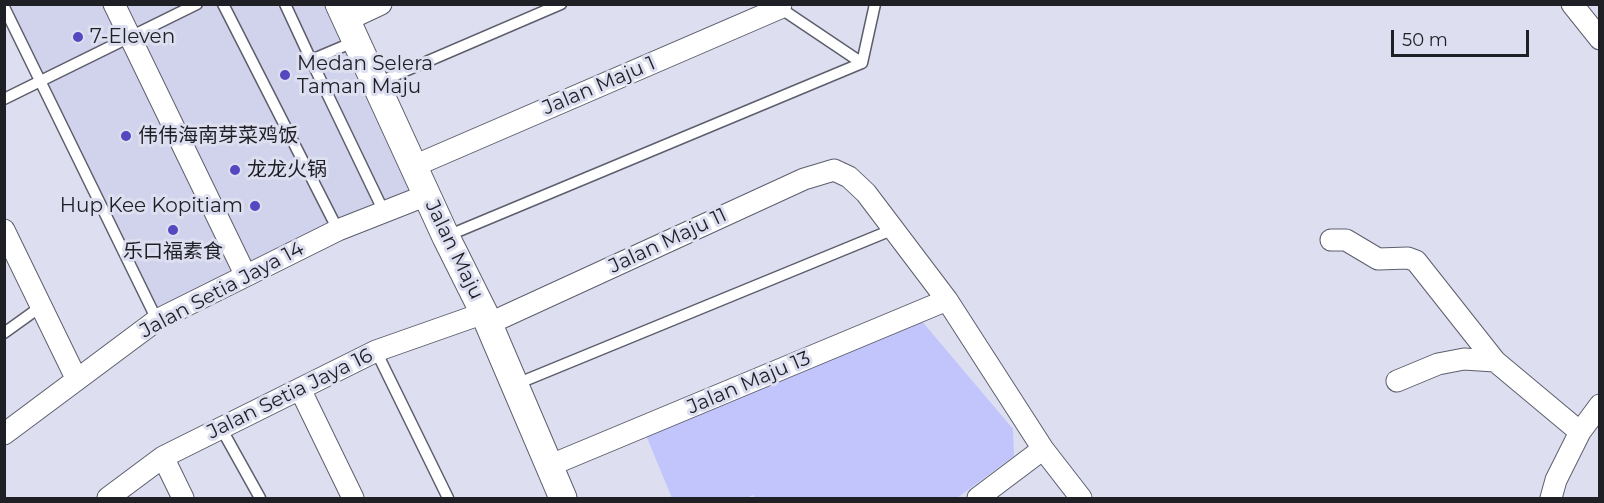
<!DOCTYPE html>
<html>
<head>
<meta charset="utf-8">
<style>
  body { margin:0 }
  #map { position:relative; width:1604px; height:503px; overflow:hidden; background:#dddff0; font-family:Montserrat,sans-serif }
  canvas { display:block }
  .frame { position:absolute; inset:0; border:6px solid #1f1f26; pointer-events:none }
  .scale { position:absolute; left:1391px; top:30px; width:138px; height:27px; box-sizing:border-box; border:3px solid #1f1f26; border-top:0; padding-left:8px; font-size:18px; line-height:21px; white-space:nowrap; color:#1f1f26; -webkit-text-stroke:4px #dddff0; paint-order:stroke }
</style>
</head>
<body>
<div id="map">
<canvas width="1604" height="503"></canvas>
<div class="frame"></div>
<div class="scale">50 m</div>
</div>
<script>
const ctx = document.querySelector('canvas').getContext('2d');
ctx.lineJoin = 'round';
function fill(path, color) { ctx.fillStyle = color; ctx.fill(path, 'evenodd'); }
const poly = rows => new Path2D(rows.map(r => 'M' + r).join(''));
function stroke(path, color, width, dash) { ctx.strokeStyle = color; ctx.lineWidth = width; ctx.lineCap = dash ? 'butt' : 'round'; ctx.setLineDash(dash || []); ctx.stroke(path); }
function write(font, color, halo, rows, align = 'center') {
  ctx.font = font + ' Montserrat,"Noto Sans SC",sans-serif'; ctx.lineWidth = 6; ctx.setLineDash([]); ctx.textBaseline = 'middle'; ctx.strokeStyle = halo; ctx.fillStyle = color; for (const [text, x, y, turn = 0] of rows) {
    ctx.save(); ctx.translate(x, y); ctx.rotate((+turn || 0) * Math.PI / 180); ctx.textAlign = isNaN(turn) ? turn : align; if (halo) ctx.strokeText(text, 0, 0); ctx.fillText(text, 0, 0); ctx.restore();
  }
}
fill(poly([
  [5,4,327,5,420,205,336,237,156,329]
]), '#d1d3ec');
fill(poly([
  [920,319,1013,429,1014,456,957,498,755,498,753,495,747,498,672,498,645,433]
]), '#c2c5fb');
const service = poly([
  [223,4,338,230],
  [285,4,311,60],
  [4,7,157,320],
  [780,8,862,63],
  [356,41,311,60,384,212],
  [377,83,561,4],
  [4,99,197,4],
  [447,236,862,63,875,4],
  [4,333,43,305],
  [376,351,448,498],
  [514,385,894,229],
  [221,428,260,498]
]);
const minor = poly([
  [114,4,245,274],
  [1572,4,1600,39],
  [347,20,381,4],
  [414,166,780,8,781,4],
  [4,230,76,378],
  [1331,240,1346,240,1378,259,1408,258,1416,261,1495,361],
  [488,324,804,179,834,170,849,177,866,193,947,300,1043,449,1081,498],
  [1397,381,1438,364,1464,359,1495,361,1580,432],
  [300,389,353,498],
  [4,434,157,320,338,230,427,195],
  [163,457,183,498],
  [551,465,947,300],
  [108,498,163,457,376,351,484,313],
  [978,498,1043,449],
  [1551,498,1556,480,1580,432,1600,405]
]);
const tertiary = poly([
  [339,4,446,237,484,313,563,498]
]);
stroke(service, '#5d5e6d', 13);
stroke(minor, '#5d5e6d', 23);
stroke(tertiary, '#5d5e6d', 29);
stroke(service, '#fff', 10);
stroke(minor, '#fff', 21);
stroke(tertiary, '#fff', 27);
for (const [x, y, r, color] of [
  [78,37,6,"#5448c0"],
  [285,75,6,"#5448c0"],
  [126,136,6,"#5448c0"],
  [235,170,6,"#5448c0"],
  [255,206,6,"#5448c0"],
  [173,230,6,"#5448c0"]
]) { const dot = new Path2D(); dot.arc(x, y, r, 0, 2 * Math.PI); ctx.fillStyle = color; ctx.fill(dot); stroke(dot, '#dddff0', 2); }
write('20px', '#1f1f26', '#dddff0', [
  ["7-Eleven",90,37],
  ["Medan Selera",297,64],
  ["Taman Maju",297,87],
  ["伟伟海南芽菜鸡饭",138,136],
  ["龙龙火锅",247,170],
  ["Hup Kee Kopitiam",243,206,"right"],
  ["乐口福素食",173,252,"center"]
], 'left');
write('20px', '#1f1f26', '#dddff0', [
  ["Jalan Maju 1",599,86,-23],
  ["Jalan Maju 11",668,241,-25],
  ["Jalan Maju",454,250,64],
  ["Jalan Setia Jaya 14",222,290,-28],
  ["Jalan Maju 13",749,383,-23],
  ["Jalan Setia Jaya 16",290,394,-26]
]);
</script>
</body>
</html>
